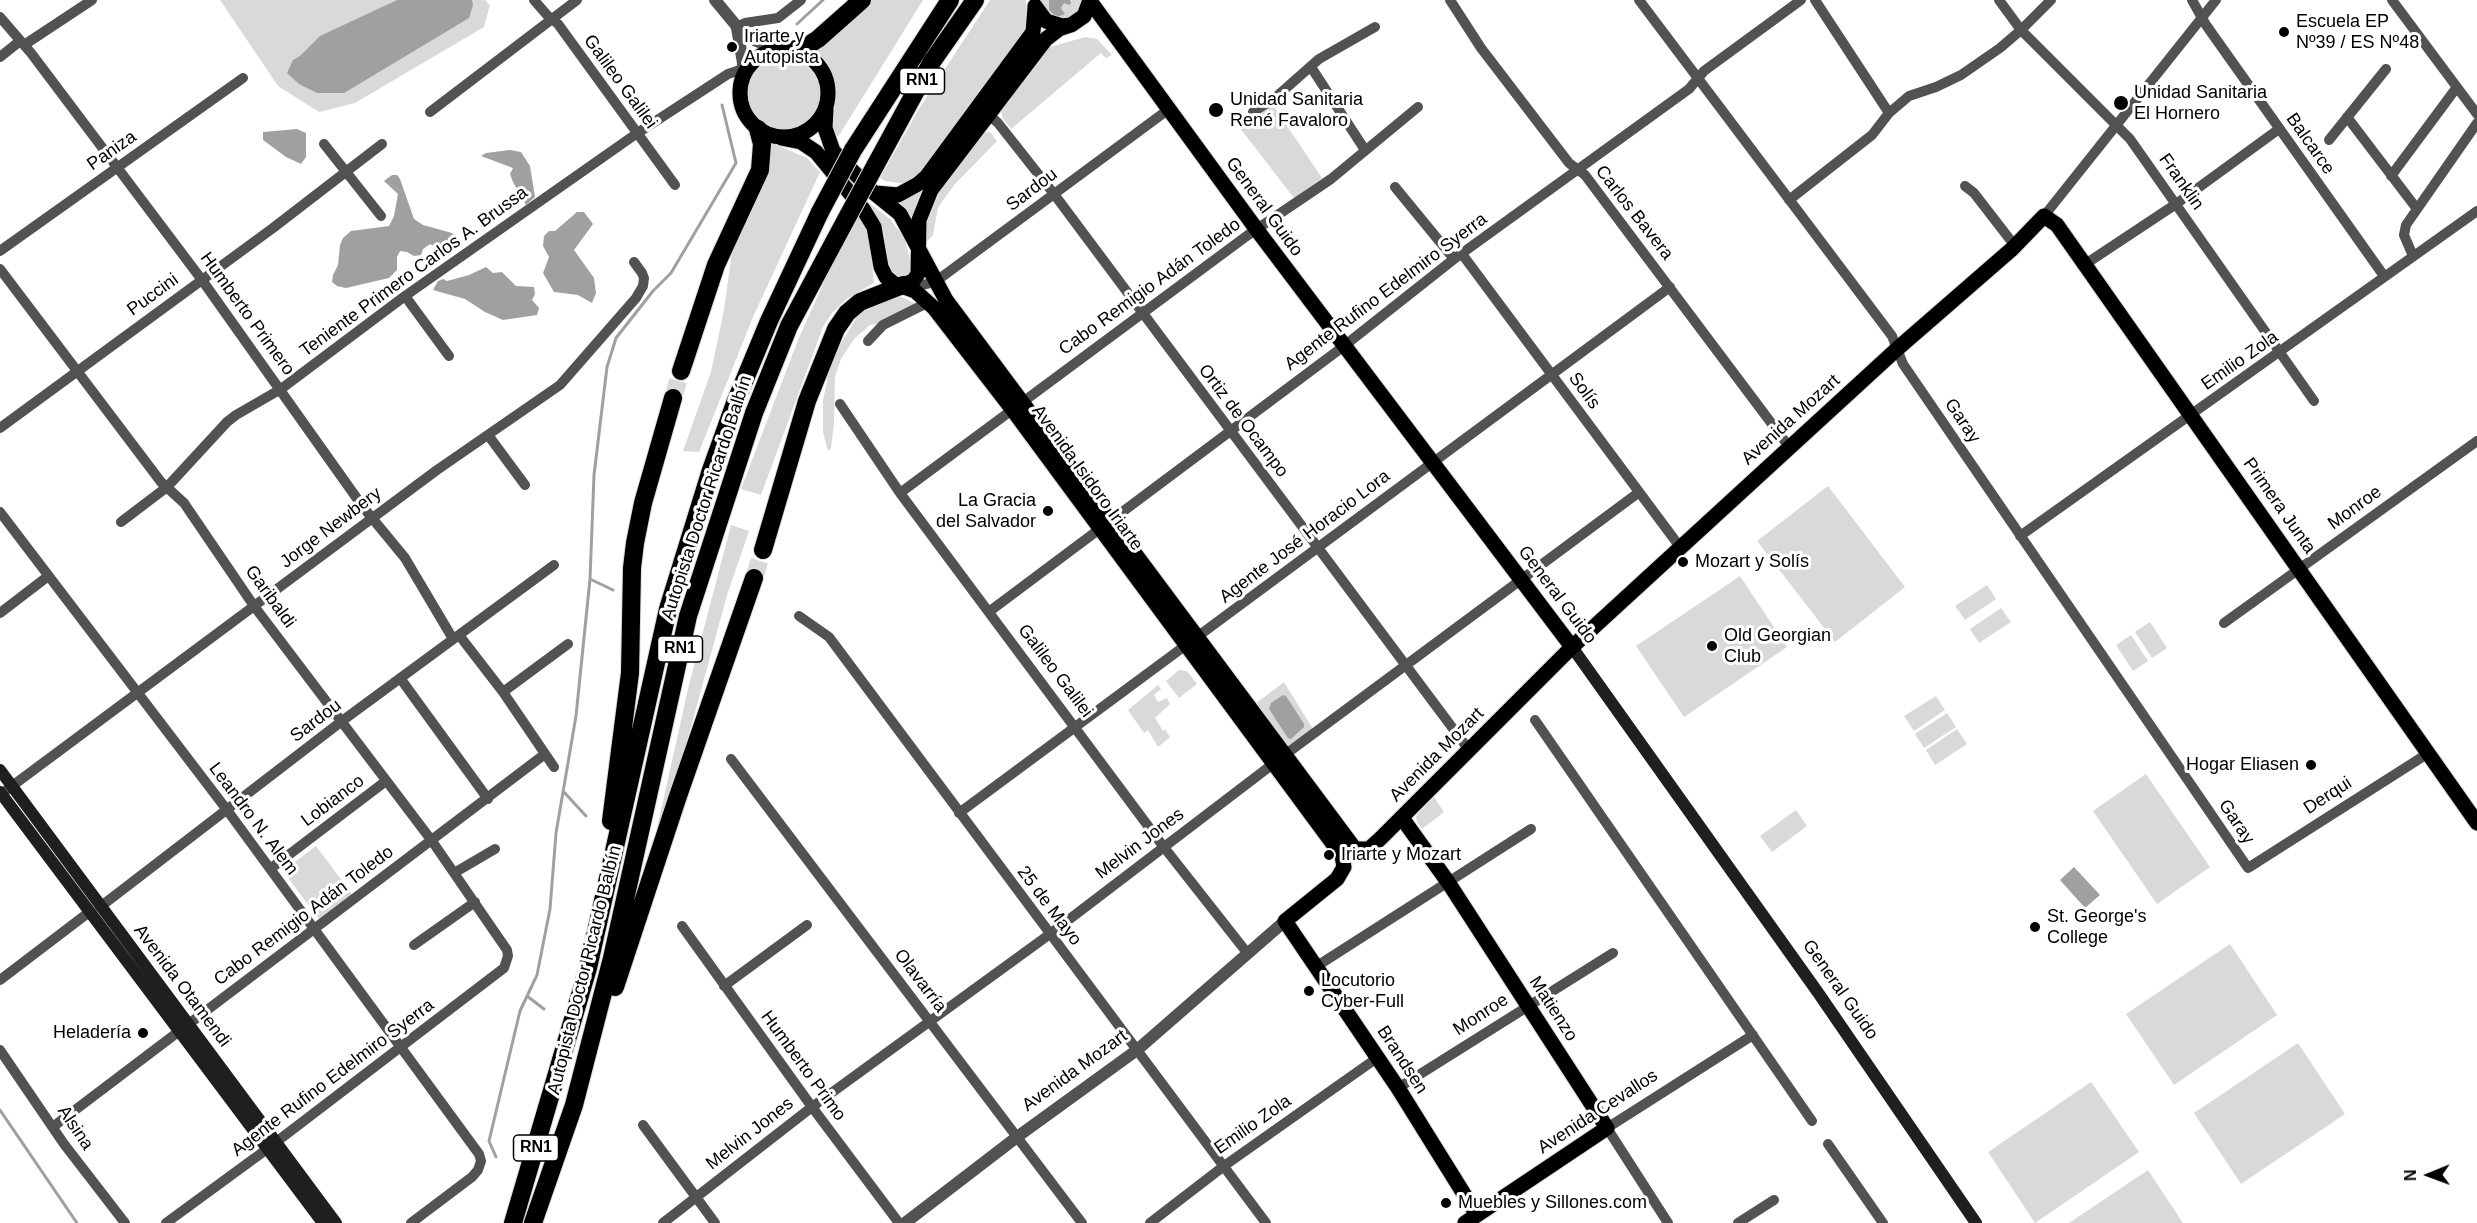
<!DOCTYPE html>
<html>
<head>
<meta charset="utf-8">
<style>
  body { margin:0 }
  #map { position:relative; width:2477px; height:1223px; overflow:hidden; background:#fff; font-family:Arial,sans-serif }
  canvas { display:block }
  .north { position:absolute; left:2399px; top:1145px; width:60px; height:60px; -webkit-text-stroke:4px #fff; paint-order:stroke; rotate:269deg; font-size:16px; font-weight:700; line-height:24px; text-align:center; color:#000 }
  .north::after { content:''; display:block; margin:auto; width:21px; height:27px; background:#000; clip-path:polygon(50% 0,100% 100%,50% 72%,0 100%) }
</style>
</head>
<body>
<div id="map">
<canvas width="2477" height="1223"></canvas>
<div class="north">N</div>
</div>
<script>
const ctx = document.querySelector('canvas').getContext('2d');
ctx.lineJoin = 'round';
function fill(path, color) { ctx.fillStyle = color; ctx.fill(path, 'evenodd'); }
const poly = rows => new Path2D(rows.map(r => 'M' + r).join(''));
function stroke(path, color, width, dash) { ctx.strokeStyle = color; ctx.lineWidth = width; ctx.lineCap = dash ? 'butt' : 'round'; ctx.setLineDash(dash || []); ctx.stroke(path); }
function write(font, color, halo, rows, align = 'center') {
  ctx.font = font + ' Arial,sans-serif'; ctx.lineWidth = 6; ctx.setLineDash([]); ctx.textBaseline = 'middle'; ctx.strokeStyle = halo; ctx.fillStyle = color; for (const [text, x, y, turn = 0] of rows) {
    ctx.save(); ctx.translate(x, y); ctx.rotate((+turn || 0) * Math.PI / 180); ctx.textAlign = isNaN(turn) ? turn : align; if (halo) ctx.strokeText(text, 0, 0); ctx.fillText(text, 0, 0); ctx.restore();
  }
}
fill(poly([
  [220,0,485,0,490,5,484,27,355,103,319,112,278,86],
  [871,0,923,0,838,137,830,124,834,95,833,79,821,57,811,50],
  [990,0,1026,0,1027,26,1024,35,920,175,907,184,885,181,880,178,920,107],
  [1037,0,1085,0,1077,16,1056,22],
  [1085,37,1097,39,1112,55,1106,58,1101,53,1011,129,1003,119,1001,110,1044,52,1050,47],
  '748 94a36 36 0 1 1 72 0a36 36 0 1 1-72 0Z',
  [1271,102,1322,178,1294,198,1236,123],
  [990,132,997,141,955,184,944,199,938,208,933,235,927,241,926,225,942,186,983,133],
  [774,144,807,158,820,172,753,317,699,452,683,451,711,372,724,310,732,251,769,145],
  [930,179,914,221,906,209,896,200],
  [860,196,890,219,905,239,912,268,908,277,899,279,890,274,884,233],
  [861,212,867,223,874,283,846,299,832,313,823,327,761,495,741,489,798,340,833,262],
  [902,297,918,305,884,322,870,325,854,339,841,359,835,377,834,422,831,448,828,451,823,432,823,400,832,358,860,312,886,298],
  [1828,486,1905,587,1835,642,1757,541],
  [731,525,749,531,727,595,688,738,653,846,688,689],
  [1740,576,1787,647,1684,717,1636,646],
  [1987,585,1996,599,1965,620,1955,606],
  [2001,608,2011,622,1979,643,1970,629],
  [2150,622,2167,648,2152,658,2135,632],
  [2131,635,2148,661,2133,671,2116,645],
  [1179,670,1187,671,1197,684,1179,698,1166,681],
  [1284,682,1313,729,1288,746,1281,742,1255,704],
  [1158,685,1161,689,1154,695,1158,702,1167,698,1170,704,1155,718,1163,731,1165,729,1170,737,1158,747,1148,730,1144,733,1128,710],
  [1936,696,1945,710,1914,731,1904,716],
  [1947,713,1956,727,1924,748,1915,734],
  [1957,729,1967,744,1935,765,1926,750],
  [2146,774,2210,867,2157,904,2093,811],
  [1434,797,1444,812,1422,829,1417,822,1416,816],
  [1796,810,1807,826,1772,852,1760,836],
  [316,846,352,894,319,919,283,871],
  [2230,944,2277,1015,2174,1085,2126,1014],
  [2298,1043,2345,1114,2241,1184,2194,1113],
  [2091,1082,2139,1152,2035,1223,1988,1152],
  [2148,1170,2183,1223,2069,1223]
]), '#d9d9d9');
fill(poly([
  [397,0,472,0,473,5,469,18,344,93,317,93,299,84,287,73,293,60,300,56,320,36],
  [1049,0,1070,0,1071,3,1069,5,1064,3,1061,8,1065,14,1057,17,1049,10],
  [297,129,306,133,306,157,301,164,286,157,263,140,263,132],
  [510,150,521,152,530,166,535,197,526,205,513,182,510,174,513,168,481,156,486,153],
  [392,175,397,175,400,179,414,219,423,225,452,233,456,239,448,251,442,251,430,244,423,249,421,255,414,256,407,252,400,251,397,257,397,270,389,278,346,288,337,286,332,282,333,275,338,265,340,245,343,238,351,231,389,226,394,216,398,194,384,181],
  [577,212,584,212,593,224,574,250,594,278,596,293,592,303,578,295,554,292,543,273,549,257,543,246,544,236,549,231,555,231],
  [486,267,493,273,502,272,516,286,534,287,535,294,532,300,539,308,537,315,503,320,485,312,465,299,433,290,438,281,443,279,447,281,469,275],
  [1283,695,1286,696,1304,724,1304,727,1291,739,1288,738,1269,709,1271,703],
  [2074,867,2100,895,2085,908,2060,880]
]), '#a0a0a0');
stroke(poly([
  [797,24,823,0],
  [590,579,613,590],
  [563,791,586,816],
  [527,996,544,1009],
  [0,1110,77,1223],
  [496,1157,489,1141,520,1011,537,975,550,909,556,833,576,716,590,579,594,475,607,367,616,338,653,291,671,273,736,163,722,105]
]), '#a0a0a0', 3);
stroke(poly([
  [673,398,681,371],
  [754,578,763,550]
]), '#d9d9d9', 18, [18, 9]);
const primary = poly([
  [1090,1,1257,230,1572,647],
  [1035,6,1046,21,1062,26,1071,25,1084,16,1090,0],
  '740 93a44 44 0 1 1 88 0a44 44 0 1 1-88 0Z',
  [826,109,825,128,833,151,874,193,900,214,946,300,1355,849,1369,849,1381,838,1572,647,1897,349,2012,249,2044,216,2057,225,2477,823],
  [781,138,801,142,816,152,863,209,874,227,881,267,886,277,893,283,915,291,934,308,1012,409,1342,856,1344,867,1337,879,1285,921,1398,1088,1477,1215],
  [876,193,898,195,918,184,927,176,1033,32,1035,7],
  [903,285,913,281,918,274,919,220,931,190,1046,39,1059,29,1071,25],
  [1402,818,1448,882,1607,1128,1465,1223]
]);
const motorway = poly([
  [793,50,807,46,818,39,862,0],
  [853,150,950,0],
  [875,166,931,63,975,0],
  [681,371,716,265,760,170,762,144,758,129],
  [763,550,807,401,836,329,847,313,860,302,903,285],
  [611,821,630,673,632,568,635,543,643,503,673,398],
  [615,987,677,799,754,578],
  [513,1223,588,968,668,609,711,470,735,403,769,321,820,212],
  [533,1223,574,1105,612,958,688,616,754,413,789,326,849,214]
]);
stroke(primary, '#dbdbdb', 17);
stroke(motorway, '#dbdbdb', 20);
stroke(poly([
  [534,0,547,15,558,24,675,185],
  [1450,0,1481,48,1569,163,1585,175,1790,448],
  [1639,0,1892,336,1903,364,2248,868,2427,754],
  [1815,0,1889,113],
  [1999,0,2021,30,2130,139,2314,401],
  [2192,0,2206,25,2384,276],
  [2392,0,2477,114],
  [0,17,31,53,202,280,363,507,405,558,453,639],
  [736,27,745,23,778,18,801,0],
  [24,45,92,0],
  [0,57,20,41],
  [1311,67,1365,150],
  [430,112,577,0],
  [1253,112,1276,97,1319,59,1375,27],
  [988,114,998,123,1054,194,1469,750],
  [2347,117,2417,209],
  [2329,140,2386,69],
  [324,144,381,216],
  [2391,176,2457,87],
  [1965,186,1974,193,2015,246],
  [1395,187,1454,259],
  [1789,200,1872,135,1889,113,1909,96,1936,87,1961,75,2000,48,2021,30,2051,0],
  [2044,216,2216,0],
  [0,251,243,78],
  [1462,254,1680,547],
  [2413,256,2404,235,2406,225,2477,123],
  [2084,265,2176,204,2279,129],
  [0,269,161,482,184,503,254,606,432,841,507,950,508,956,504,968,267,1149,166,1223],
  [910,288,935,282,1169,109],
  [405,296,449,356],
  [868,341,883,325,929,302],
  [840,404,900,493,1163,846,1248,954],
  [0,428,273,228,382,144],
  [488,435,525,485],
  [900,493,1248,235,1331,179,1418,107],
  [0,512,227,810,479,1154,481,1161,478,1170,472,1177,411,1223],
  [121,522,167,487,227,422,236,415,281,389,405,296,636,134,728,74,743,69],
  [2020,536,2477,211],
  [990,611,1344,346,1454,259,1689,89,1704,71,1801,0],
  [0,613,47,577],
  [799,616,829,637,1266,1223],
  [2224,623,2477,441],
  [459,635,503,692,554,767],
  [400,678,488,799],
  [503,692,568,644],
  [1535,720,1812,1121],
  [731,759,1082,1223],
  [0,795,437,470,560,385,636,298,643,286,644,278,642,273,634,262],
  [959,813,1670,287],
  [270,869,386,781],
  [454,873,495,849],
  [100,907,342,721,554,565],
  [682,926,812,1107,899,1223],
  [414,945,475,902],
  [1317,966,1531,829],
  [0,980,88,913],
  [724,986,807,925],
  [0,1050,64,1144,125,1223],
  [1398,1088,1613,953],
  [643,1125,715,1223],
  [54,1126,545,754],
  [1828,1144,1883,1223],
  [663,1223,812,1107,1050,934,1286,754,1638,493],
  [1150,1223,1224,1166,1377,1058],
  [1668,1223,1607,1128,1753,1035],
  [1738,1223,1774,1200]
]), '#525252', 10);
stroke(poly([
  [715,0,744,35,759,42,784,49],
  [737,28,743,63,742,81],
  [905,1223,1017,1137,1137,1050,1285,921]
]), '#525252', 12);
stroke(poly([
  [1572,647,1819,994,1976,1223],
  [0,770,336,1223],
  [0,792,323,1223]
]), '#1f1f1f', 12);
stroke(primary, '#000', 15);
stroke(motorway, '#000', 18);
const motorwayBridge = poly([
  [820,212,853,150],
  [849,214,875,166]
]);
stroke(motorwayBridge, '#dbdbdb', 20, []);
stroke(motorwayBridge, '#000', 18);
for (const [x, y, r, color] of [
  [2284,32,6,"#000"],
  [732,47,6,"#000"],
  [2121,103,8,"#000"],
  [1216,110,8,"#000"],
  [1048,511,6,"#000"],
  [1683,562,6,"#000"],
  [1712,646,6,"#000"],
  [2311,765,6,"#000"],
  [1329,855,6,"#000"],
  [2035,927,6,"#000"],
  [1309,991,6,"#000"],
  [143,1033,6,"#000"],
  [1446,1203,6,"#000"]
]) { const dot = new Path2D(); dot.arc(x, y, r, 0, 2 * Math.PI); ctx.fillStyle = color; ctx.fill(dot); stroke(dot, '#fff', 2); }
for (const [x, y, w] of [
  [922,81,45],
  [680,649,45],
  [536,1148,45]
]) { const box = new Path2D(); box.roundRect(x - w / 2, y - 13, w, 26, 4.5); ctx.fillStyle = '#fff'; ctx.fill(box); stroke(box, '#000', 1.5); }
write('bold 16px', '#000', null, [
  ["RN1",922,81],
  ["RN1",680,649],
  ["RN1",536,1148]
]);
write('18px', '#000', '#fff', [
  ["Escuela EP",2296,22],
  ["Nº39 / ES Nº48",2296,43],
  ["Iriarte y",744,37],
  ["Autopista",744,58],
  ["Unidad Sanitaria",2134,93],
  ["El Hornero",2134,114],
  ["Unidad Sanitaria",1230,100],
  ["René Favaloro",1230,121],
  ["La Gracia",1036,501,"right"],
  ["del Salvador",1036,522,"right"],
  ["Mozart y Solís",1695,562],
  ["Old Georgian",1724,636],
  ["Club",1724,657],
  ["Hogar Eliasen",2299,765,"right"],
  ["Iriarte y Mozart",1341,855],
  ["St. George's",2047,917],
  ["College",2047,938],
  ["Locutorio",1321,981],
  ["Cyber-Full",1321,1002],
  ["Heladería",131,1033,"right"],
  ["Muebles y Sillones.com",1458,1203]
], 'left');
write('18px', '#000', '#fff', [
  ["Galileo Galilei",620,82,54],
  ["Balcarce",2310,144,55],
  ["Paniza",112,151,-35],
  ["Franklin",2181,182,55],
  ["Sardou",1032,190,-37],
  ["General Guido",1264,207,54],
  ["Carlos Bavera",1634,213,52],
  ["Teniente Primero Carlos A. Brussa",414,272,-36],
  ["Cabo Remigio Adán Toledo",1150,287,-36],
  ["Agente Rufino Edelmiro Syerra",1386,292,-37],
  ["Puccini",153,295,-36],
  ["Humberto Primero",247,314,54],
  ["Emilio Zola",2240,361,-35],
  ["Solís",1584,391,54],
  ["Avenida Mozart",1791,420,-42],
  ["Ortiz de Ocampo",1243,421,53],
  ["Garay",1962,421,56],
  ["Avenida Isidoro Iriarte",1087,478,54],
  ["Autopista Doctor Ricardo Balbín",707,498,-72],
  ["Primera Junta",2279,506,55],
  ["Monroe",2355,508,-36],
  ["Jorge Newbery",331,528,-37],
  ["Agente José Horacio Lora",1305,537,-37],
  ["General Guido",1557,595,53],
  ["Garibaldi",270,597,54],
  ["Galileo Galilei",1055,671,53],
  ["Sardou",316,721,-37],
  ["Avenida Mozart",1437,755,-45],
  ["Derqui",2328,796,-33],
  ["Lobianco",333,801,-37],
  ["Leandro N. Alem",253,819,53],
  ["Garay",2236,822,56],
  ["Melvin Jones",1140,844,-37],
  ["25 de Mayo",1049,906,53],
  ["Cabo Remigio Adán Toledo",304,916,-37],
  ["Autopista Doctor Ricardo Balbín",585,970,-76],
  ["Olavarría",920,981,53],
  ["Avenida Otamendi",182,986,53],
  ["General Guido",1840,990,55],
  ["Matienzo",1553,1009,57],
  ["Monroe",1481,1015,-33],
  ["Brandsen",1402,1060,57],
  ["Humberto Primo",803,1066,54],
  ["Avenida Mozart",1075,1071,-36],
  ["Agente Rufino Edelmiro Syerra",333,1078,-37],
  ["Avenida Cevallos",1598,1112,-33],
  ["Emilio Zola",1253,1125,-35],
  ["Alsina",75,1128,56],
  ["Melvin Jones",750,1134,-38]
]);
</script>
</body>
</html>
